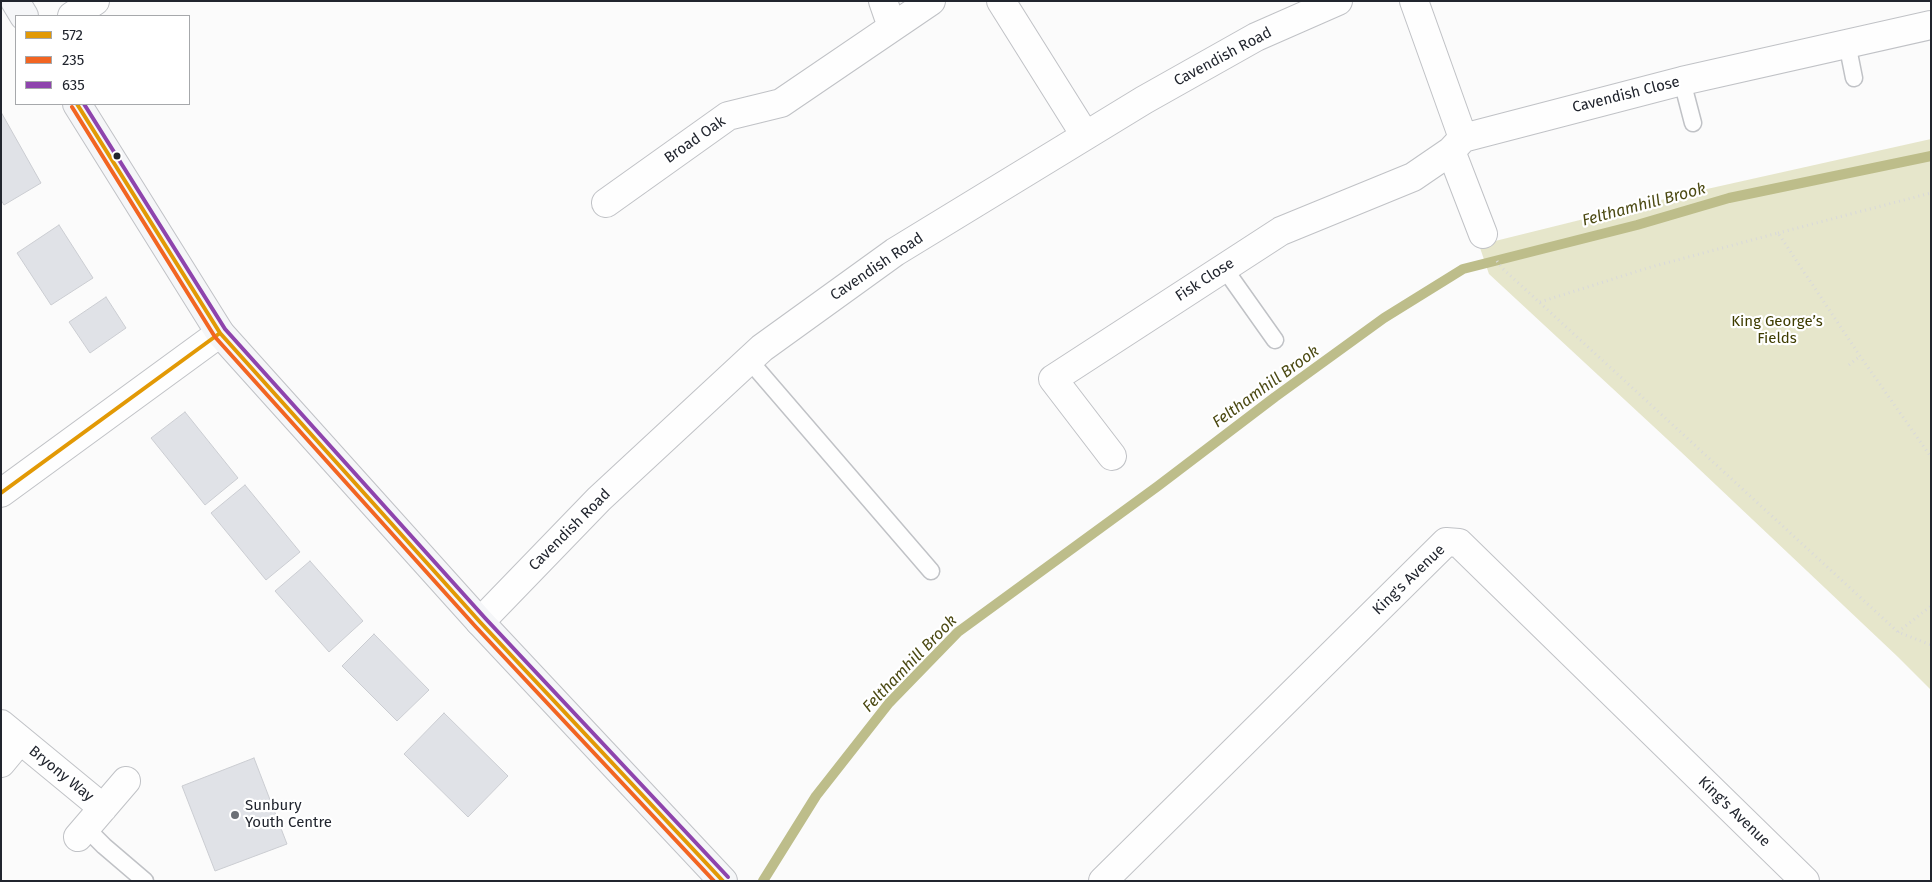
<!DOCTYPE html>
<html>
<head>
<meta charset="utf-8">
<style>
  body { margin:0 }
  #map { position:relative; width:1932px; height:882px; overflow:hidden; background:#fbfbfb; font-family:"Fira Sans",sans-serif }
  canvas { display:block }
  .frame { position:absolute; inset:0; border:2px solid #21252e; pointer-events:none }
  .legend { position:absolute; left:15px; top:15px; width:175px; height:90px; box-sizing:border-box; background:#fff; border:1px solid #a6a8ab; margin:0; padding:6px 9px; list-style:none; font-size:15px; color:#21252e }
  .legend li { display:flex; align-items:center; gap:10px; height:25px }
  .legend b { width:25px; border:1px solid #a6a8ab }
</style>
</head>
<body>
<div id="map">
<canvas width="1932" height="882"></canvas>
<div class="frame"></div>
<ul class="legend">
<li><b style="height:6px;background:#e29905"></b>572</li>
<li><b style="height:6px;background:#f26522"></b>235</li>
<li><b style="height:6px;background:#8e44ad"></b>635</li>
</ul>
</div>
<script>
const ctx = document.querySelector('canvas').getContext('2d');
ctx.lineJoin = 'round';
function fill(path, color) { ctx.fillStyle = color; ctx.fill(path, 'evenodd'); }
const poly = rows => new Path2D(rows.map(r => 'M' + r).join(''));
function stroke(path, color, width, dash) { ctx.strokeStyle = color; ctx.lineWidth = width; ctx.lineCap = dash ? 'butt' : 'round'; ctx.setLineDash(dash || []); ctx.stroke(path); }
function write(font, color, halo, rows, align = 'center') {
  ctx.font = font + ' "Fira Sans",sans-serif'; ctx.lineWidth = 4.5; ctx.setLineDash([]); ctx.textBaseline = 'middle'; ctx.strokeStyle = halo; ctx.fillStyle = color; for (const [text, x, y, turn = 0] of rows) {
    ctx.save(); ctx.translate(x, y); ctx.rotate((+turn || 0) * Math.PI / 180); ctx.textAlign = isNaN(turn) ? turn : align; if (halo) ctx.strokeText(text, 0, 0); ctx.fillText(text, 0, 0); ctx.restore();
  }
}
fill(poly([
  [1931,139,1931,690,1898,657,1680,451,1489,274,1479,245,1689,193]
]), '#e6e6cb');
stroke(poly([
  [763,881,816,796,889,703,958,632,1158,486,1275,397,1384,318,1463,269,1637,225,1729,198,1931,156]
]), '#bdbd8a', 10);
const building = poly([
  [1,112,41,183,4,205,1,200,1,112],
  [59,225,93,278,51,305,17,253,59,225],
  [106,297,126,328,90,353,69,322,106,297],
  [185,412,238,478,205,505,151,438,185,412],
  [245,485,300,552,266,580,211,513,245,485],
  [310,561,363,621,329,652,275,591,310,561],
  [374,634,429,690,397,721,342,666,374,634],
  [444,713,508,776,468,817,404,754,444,713],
  [254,758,287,844,215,871,182,786,254,758]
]);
fill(building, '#e0e2e7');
stroke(building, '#cbcdd2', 1);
const lane = poly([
  [1847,43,1854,78],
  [1682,81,1693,123],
  [1224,268,1275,340],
  [749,360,931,571],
  [86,828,104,846,145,881]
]);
const street = poly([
  [883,1,892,27],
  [1001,1,1085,135],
  [1414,1,1463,138],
  [72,16,95,1],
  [1463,138,1682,81,1931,25],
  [1451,151,1483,234],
  [606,203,728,116,781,103,931,1],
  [1112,456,1053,379,1281,231,1413,177,1451,151,1463,138],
  [1,493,220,333],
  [480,622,599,499,762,348,895,252,1144,100,1256,37,1338,1],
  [1,724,103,808],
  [1,763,20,740],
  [78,837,126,781],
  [1103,881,1446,542,1459,543,1805,881]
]);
const secondary = poly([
  [15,1,24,16],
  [77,104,220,333,480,622,723,881]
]);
stroke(lane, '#c0c2c6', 19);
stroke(street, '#c0c2c6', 30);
stroke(secondary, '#c0c2c6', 30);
stroke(poly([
  [1778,233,1931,193],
  [1497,261,1501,267,1898,632,1931,645],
  [1540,302,1651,267,1778,233,1860,356,1931,457],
  [1849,365,1860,356],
  [1898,632,1931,606]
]), '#d9d9da', 3, [1, 4]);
stroke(lane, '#fefefe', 16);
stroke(street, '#fefefe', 28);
stroke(secondary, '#f5f6f8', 28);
stroke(poly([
  [77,104,220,333,480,622,723,881],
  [1,493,220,333]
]), '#e29905', 4);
stroke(poly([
  [72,107,215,337,475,626,714,881]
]), '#f26522', 4);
stroke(poly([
  [84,104,225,329,485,618,728,877]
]), '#8e44ad', 4);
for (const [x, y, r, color] of [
  [117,156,4.5,"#21252e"],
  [235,815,5,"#6d7076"]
]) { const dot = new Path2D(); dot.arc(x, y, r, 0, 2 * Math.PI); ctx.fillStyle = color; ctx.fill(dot); stroke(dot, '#fff', 2); }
write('15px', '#21252e', '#fff', [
  ["Cavendish Road",1223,57,-28],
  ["Cavendish Close",1626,95,-14],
  ["Broad Oak",695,140,-35],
  ["Cavendish Road",877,267,-34],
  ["Fisk Close",1205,280,-33],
  ["Cavendish Road",570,530,-45],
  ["King's Avenue",1409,580,-44],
  ["Bryony Way",61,774,39],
  ["King's Avenue",1734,812,44]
]);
write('15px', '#3e3c00', '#fff', [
  ["King George’s",1777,322],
  ["Fields",1777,339]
]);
write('15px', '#21252e', '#fff', [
  ["Sunbury",245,806],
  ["Youth Centre",245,823]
], 'left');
write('italic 16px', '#4c4a13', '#fff', [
  ["Felthamhill Brook",1644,205,-15],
  ["Felthamhill Brook",1266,387,-36],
  ["Felthamhill Brook",910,664,-46]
]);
</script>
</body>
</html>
